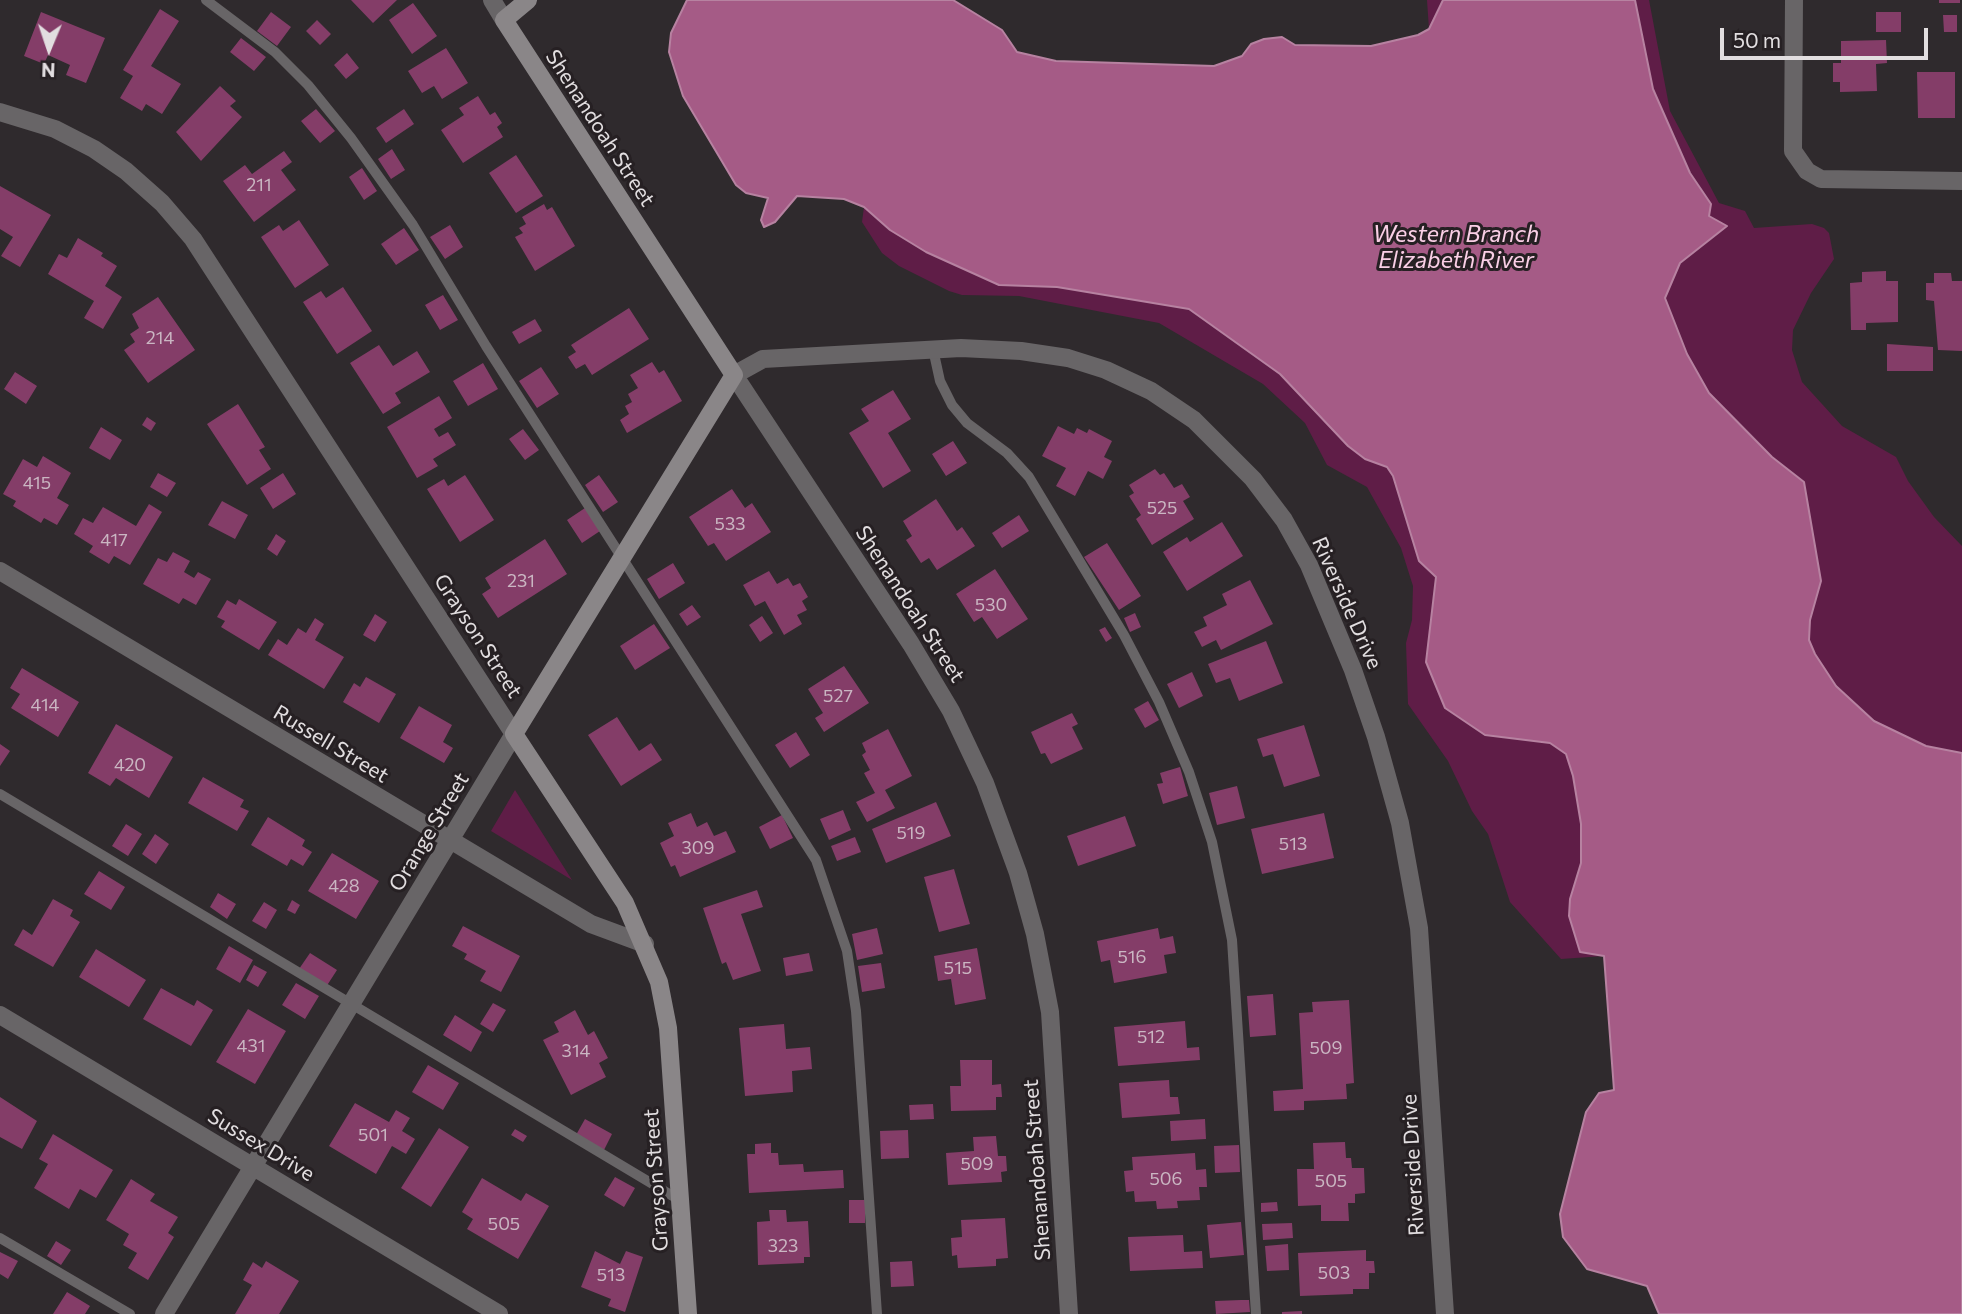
<!DOCTYPE html>
<html>
<head>
<meta charset="utf-8">
<style>
  body { margin:0 }
  #map { position:relative; width:1962px; height:1314px; overflow:hidden; background:#2f2a2d; font-family:Commissioner,sans-serif }
  canvas { display:block }
  .north { position:absolute; left:14px; top:14px; width:70px; height:70px; -webkit-text-stroke:5px #262023; paint-order:stroke; rotate:182deg; font-size:19px; font-weight:700; line-height:28px; text-align:center; color:#e2dee0 }
  .north::after { content:''; display:block; margin:auto; width:24px; height:32px; background:#e2dee0; clip-path:polygon(50% 0,100% 100%,50% 72%,0 100%) }
  .scale { position:absolute; left:1720px; top:28px; width:208px; height:32px; box-sizing:border-box; border:4px solid #e2dee0; border-top:0; padding-left:9px; font-size:21px; line-height:24px; white-space:nowrap; color:#e2dee0; -webkit-text-stroke:5px #262023; paint-order:stroke }
</style>
</head>
<body>
<div id="map">
<canvas width="1962" height="1314"></canvas>
<div class="north">N</div>
<div class="scale">50 m</div>
</div>
<script>
const ctx = document.querySelector('canvas').getContext('2d');
ctx.lineJoin = 'round';
function fill(path, color) { ctx.fillStyle = color; ctx.fill(path, 'evenodd'); }
const poly = rows => new Path2D(rows.map(r => 'M' + r).join(''));
function stroke(path, color, width, dash) { ctx.strokeStyle = color; ctx.lineWidth = width; ctx.lineCap = dash ? 'butt' : 'round'; ctx.setLineDash(dash || []); ctx.stroke(path); }
function write(font, color, halo, rows, align = 'center') {
  ctx.font = font + ' Commissioner,sans-serif'; ctx.lineWidth = 6; ctx.setLineDash([]); ctx.textBaseline = 'middle'; ctx.strokeStyle = halo; ctx.fillStyle = color; for (const [text, x, y, turn = 0] of rows) {
    ctx.save(); ctx.translate(x, y); ctx.rotate((+turn || 0) * Math.PI / 180); ctx.textAlign = isNaN(turn) ? turn : align; if (halo) ctx.strokeText(text, 0, 0); ctx.fillText(text, 0, 0); ctx.restore();
  }
}
fill(poly([
  [687,0,953,0,1002,30,1017,52,1056,61,1214,66,1242,56,1251,44,1264,39,1282,37,1295,45,1371,46,1418,35,1429,29,1427,0,1649,0,1670,111,1719,203,1745,211,1754,228,1812,224,1824,228,1829,233,1834,259,1811,293,1793,330,1792,350,1802,382,1842,426,1896,457,1908,481,1934,517,1962,546,1962,778,1560,683,1604,956,1561,959,1510,902,1488,834,1472,811,1448,761,1408,704,1406,643,1412,620,1413,586,1401,548,1367,487,1327,465,1305,423,1263,384,1159,323,1019,296,962,295,949,291,899,266,882,253,862,222,864,207,844,199,797,196,775,222,764,227,761,220,768,198,746,193,736,185,683,96,669,52,671,33],
  [515,790,572,880,491,831]
]), '#5f1d47');
const water = poly([
  [687,0,953,0,1002,30,1017,52,1056,61,1214,66,1242,56,1251,44,1264,39,1282,37,1295,45,1371,46,1418,35,1429,29,1443,0,1635,0,1653,89,1690,173,1711,204,1709,216,1727,226,1680,263,1665,298,1687,354,1709,393,1772,457,1804,482,1821,581,1810,620,1809,640,1815,654,1836,686,1874,721,1926,746,1962,753,1962,1314,1659,1314,1647,1286,1587,1269,1563,1237,1560,1214,1586,1112,1599,1093,1614,1090,1604,956,1580,952,1569,916,1570,899,1581,863,1581,824,1573,776,1566,754,1550,743,1485,735,1445,708,1426,662,1436,577,1419,561,1393,476,1387,467,1365,459,1348,446,1280,374,1189,309,1057,287,999,285,926,252,890,230,864,207,844,199,797,196,775,222,764,227,761,220,768,198,746,193,736,185,683,96,669,52,671,33,687,0]
]);
fill(water, '#a55b86');
stroke(water, '#b782a1', 2);
fill(poly([
  [351,0,397,0,373,23],
  [1939,0,1960,0,1960,3,1939,3],
  [413,3,437,36,412,54,389,20],
  [160,9,179,21,151,66,181,84,162,114,146,104,142,111,120,98,133,76,123,70],
  [41,12,105,38,86,83,66,75,70,65,48,55,44,64,24,56],
  [271,12,291,27,277,46,257,31],
  [1876,12,1901,12,1901,32,1876,32],
  [1943,15,1957,15,1957,32,1944,32],
  [317,20,331,34,320,45,306,31],
  [241,38,266,57,254,71,230,52],
  [1886,40,1887,63,1876,64,1877,91,1840,92,1840,82,1833,82,1833,63,1841,63,1841,41],
  [446,48,468,83,442,99,434,86,422,93,408,71],
  [347,53,359,68,346,79,334,65],
  [1917,72,1955,72,1955,118,1918,118],
  [220,86,236,101,230,106,242,117,201,161,176,132],
  [478,96,490,115,495,112,502,123,497,127,503,137,463,163,441,130,464,115,459,108],
  [316,109,335,131,320,143,301,121],
  [404,109,414,124,386,143,376,128],
  [392,149,405,170,391,179,378,159],
  [284,151,292,162,281,170,296,190,254,222,223,181,245,165,252,174],
  [516,155,543,196,516,213,489,173],
  [362,168,377,191,364,200,349,177],
  [0,186,51,215,20,267,1,256,13,237,0,229],
  [544,204,547,210,552,207,575,246,535,271,515,237,523,233,519,228,526,224,522,217],
  [299,220,329,265,295,288,261,237,279,225,283,231],
  [450,225,463,247,445,259,430,237],
  [404,228,419,250,396,265,381,244],
  [78,238,103,253,101,256,117,266,105,286,122,297,103,329,84,318,94,301,48,274,59,254,67,258],
  [1886,271,1886,281,1898,281,1898,322,1866,323,1866,330,1851,330,1850,283,1862,282,1862,272],
  [1934,273,1951,273,1952,281,1962,281,1962,351,1938,350,1934,301,1926,300,1926,283,1934,283],
  [343,287,372,331,337,354,303,302,321,291,326,298],
  [443,295,458,320,440,330,425,305],
  [158,297,195,350,148,383,124,350,135,342,130,334,139,328,132,314],
  [629,308,649,339,592,375,585,364,576,369,568,357,576,352,571,345],
  [535,319,542,331,519,344,512,332],
  [1887,344,1933,347,1933,371,1887,371],
  [379,345,393,366,417,351,430,372,395,393,401,403,383,414,350,363],
  [652,362,659,373,664,370,682,401,627,433,620,420,629,414,625,406,632,402,628,394,638,388,630,375],
  [483,363,498,389,468,406,453,381],
  [541,367,559,394,537,408,519,381],
  [15,372,37,386,26,404,4,389],
  [893,390,911,419,888,433,911,471,883,488,849,433,869,421,861,409],
  [439,396,452,418,434,429,439,437,448,432,456,445,433,459,438,466,417,478,387,427],
  [238,404,265,447,259,450,271,469,247,485,207,424],
  [147,417,156,423,151,431,142,425],
  [1058,426,1074,434,1077,428,1087,433,1089,429,1112,441,1104,457,1112,461,1103,479,1088,471,1075,496,1056,486,1066,468,1042,456],
  [101,427,122,440,110,460,89,448],
  [523,429,539,450,525,460,509,439],
  [953,441,967,463,946,476,932,454],
  [43,456,71,473,57,498,69,505,57,525,44,518,41,523,13,506,16,501,3,494,23,459,37,467],
  [1155,469,1160,475,1164,473,1174,488,1182,484,1190,497,1183,501,1194,519,1152,545,1136,519,1141,515,1129,496,1134,493,1129,485],
  [158,473,176,483,167,497,150,487],
  [283,473,296,494,273,509,260,488],
  [465,475,494,520,460,542,427,489,444,479,448,486],
  [599,475,618,502,603,512,585,485],
  [732,489,745,508,752,503,771,532,726,561,714,543,708,546,689,517],
  [936,499,957,531,962,527,975,546,937,570,929,558,921,563,906,540,912,536,903,521],
  [222,501,248,515,235,539,208,525],
  [149,504,162,512,130,565,114,556,109,564,89,552,93,546,74,534,83,518,93,523,103,507,136,526],
  [585,508,600,531,582,543,567,520],
  [1019,515,1029,531,1002,548,992,533],
  [1222,522,1243,556,1187,591,1163,552,1187,537,1190,542],
  [276,534,286,541,277,556,267,549],
  [545,539,567,574,498,618,482,594,491,588,485,578],
  [1107,543,1141,596,1119,610,1084,557],
  [173,552,190,561,184,572,194,578,198,572,211,579,196,605,183,598,179,604,143,584,158,558,167,562],
  [673,563,685,583,659,599,647,579],
  [995,569,1028,619,997,639,982,617,974,622,956,594],
  [769,571,777,584,788,578,793,586,800,583,808,597,802,601,807,610,797,615,802,624,784,635,765,601,755,606,743,585],
  [1250,580,1273,624,1221,650,1216,640,1202,647,1194,632,1207,626,1203,617,1227,605,1222,594],
  [239,599,277,622,259,650,221,627,225,621,217,617,227,600,236,605],
  [692,605,701,617,687,626,679,614],
  [1135,613,1141,627,1130,632,1124,618],
  [375,614,387,622,375,642,363,635],
  [762,616,773,633,760,642,749,625],
  [315,618,324,624,315,640,344,657,324,689,268,655,278,639,287,645,298,628,306,633],
  [654,624,670,648,635,670,620,646],
  [1105,627,1112,638,1106,642,1099,630],
  [1266,641,1283,683,1239,701,1230,678,1216,683,1208,664],
  [844,666,869,703,824,732,815,718,823,713,808,689],
  [22,668,79,702,58,737,11,708,20,694,10,688],
  [1192,672,1203,696,1179,708,1167,684],
  [366,677,396,694,379,723,343,702,354,683,360,687],
  [1148,701,1159,720,1145,728,1134,709],
  [419,706,452,725,443,742,453,748,444,763,400,738],
  [1072,713,1078,724,1072,727,1083,749,1051,764,1045,753,1041,754,1031,732],
  [617,717,639,751,651,743,662,760,621,786,588,735],
  [116,724,173,757,149,798,116,778,110,786,88,773],
  [1304,725,1320,776,1284,787,1273,754,1263,757,1257,739],
  [888,729,912,776,885,790,895,808,867,822,856,802,875,793,864,773,870,770,862,755,866,752,862,743],
  [796,732,810,755,790,768,775,745],
  [0,744,10,751,0,766],
  [1180,767,1188,796,1163,804,1157,784,1163,783,1160,773],
  [203,777,244,800,240,807,249,811,237,831,188,803],
  [1237,786,1245,818,1217,825,1209,793],
  [936,802,951,836,886,863,872,829],
  [843,810,851,830,829,840,820,819],
  [691,813,697,827,707,822,714,836,726,831,736,852,680,877,675,865,671,867,660,843,674,836,668,823],
  [1324,813,1334,858,1262,874,1251,829],
  [782,815,793,838,770,849,759,827],
  [1125,816,1136,846,1078,866,1067,836],
  [268,817,305,840,302,846,312,852,303,866,291,859,287,866,251,845],
  [126,824,142,834,128,856,112,846],
  [155,834,169,844,156,864,142,854],
  [855,837,861,852,837,861,831,846],
  [332,853,379,881,356,919,308,891],
  [954,869,970,924,939,932,924,877],
  [99,871,125,887,111,910,84,894],
  [757,890,763,907,741,914,761,971,733,980,726,962,722,964,703,908],
  [218,893,236,904,227,919,210,907],
  [53,899,73,910,70,916,80,922,53,967,14,945,23,929,32,935],
  [292,900,300,905,295,914,287,910],
  [264,902,277,910,266,929,252,921],
  [463,926,520,956,501,992,480,981,486,971,464,959,467,954,452,946],
  [877,928,883,954,857,960,852,934],
  [1158,928,1160,939,1173,936,1176,953,1164,955,1167,973,1114,983,1110,960,1101,962,1097,941],
  [229,946,253,960,240,983,216,969],
  [977,948,986,999,955,1005,951,979,938,981,934,956],
  [96,949,146,980,129,1007,79,977],
  [310,953,337,970,326,987,299,969],
  [809,953,813,971,786,976,783,958],
  [881,963,885,988,862,992,858,966],
  [254,965,267,972,258,987,246,980],
  [296,983,319,996,305,1019,282,1005],
  [161,988,194,1006,197,1000,213,1010,191,1046,143,1019],
  [1273,994,1276,1035,1250,1037,1247,996],
  [1349,1000,1354,1083,1346,1084,1347,1099,1304,1101,1304,1110,1274,1111,1273,1091,1303,1089,1299,1013,1313,1012,1312,1002],
  [493,1003,506,1010,493,1032,480,1024],
  [248,1009,286,1031,255,1084,216,1062],
  [575,1010,588,1035,594,1031,608,1058,599,1063,606,1077,571,1095,543,1040,559,1032,554,1022],
  [455,1015,482,1032,471,1052,443,1035],
  [1185,1021,1187,1048,1199,1047,1200,1060,1118,1066,1114,1027],
  [784,1024,786,1049,810,1047,812,1069,792,1071,793,1092,745,1096,739,1028],
  [960,1060,992,1060,992,1085,1001,1084,1002,1097,996,1097,996,1110,951,1111,950,1086,961,1086],
  [428,1065,459,1083,443,1110,412,1092],
  [1169,1080,1170,1097,1178,1097,1180,1114,1122,1118,1119,1083],
  [0,1097,37,1121,22,1149,0,1137],
  [355,1103,389,1122,396,1110,410,1118,402,1131,415,1139,406,1154,392,1146,376,1174,329,1146],
  [933,1104,934,1119,910,1120,909,1105],
  [585,1119,612,1134,604,1150,576,1135],
  [1205,1119,1206,1139,1171,1141,1170,1121],
  [439,1128,469,1147,431,1207,401,1188],
  [515,1129,527,1136,523,1142,511,1135],
  [908,1130,909,1158,881,1159,880,1131],
  [53,1134,113,1170,96,1198,80,1189,69,1209,34,1188,48,1164,39,1159],
  [996,1136,998,1156,1006,1156,1007,1171,1001,1172,1002,1182,948,1185,946,1153,974,1151,973,1137],
  [1345,1142,1346,1158,1351,1158,1352,1168,1364,1168,1365,1193,1355,1194,1355,1203,1348,1203,1349,1221,1321,1221,1321,1205,1298,1206,1297,1169,1314,1169,1313,1143],
  [771,1143,771,1153,778,1153,779,1165,803,1164,804,1172,843,1170,844,1188,749,1193,747,1154,755,1154,755,1144],
  [1239,1145,1240,1172,1215,1173,1214,1146],
  [1195,1153,1196,1170,1206,1169,1207,1187,1199,1187,1200,1200,1177,1201,1178,1208,1157,1209,1156,1201,1135,1202,1134,1191,1126,1192,1124,1171,1133,1170,1132,1157],
  [615,1177,635,1188,624,1207,604,1195],
  [482,1178,521,1201,526,1193,549,1206,518,1259,467,1229,473,1219,462,1212],
  [131,1179,155,1194,150,1201,178,1217,168,1233,174,1237,148,1280,128,1268,137,1253,123,1245,129,1234,106,1220],
  [849,1200,865,1200,865,1223,849,1223],
  [1277,1202,1278,1211,1261,1212,1261,1203],
  [769,1210,786,1210,787,1222,808,1221,810,1257,804,1257,804,1263,758,1265,757,1222,770,1221],
  [1005,1218,1008,1258,996,1259,996,1266,958,1268,957,1255,952,1256,951,1238,962,1237,961,1220],
  [1241,1222,1244,1255,1210,1258,1207,1225],
  [1292,1223,1293,1238,1263,1240,1262,1224],
  [1183,1235,1184,1252,1202,1251,1203,1268,1130,1271,1128,1237],
  [56,1241,71,1250,61,1265,47,1256],
  [1288,1244,1289,1270,1267,1271,1265,1246],
  [1366,1250,1366,1261,1374,1261,1375,1273,1369,1273,1369,1289,1353,1289,1353,1294,1300,1296,1298,1253],
  [595,1251,620,1264,626,1251,643,1257,625,1312,608,1306,611,1299,581,1287],
  [0,1252,18,1261,8,1279,0,1274],
  [266,1261,299,1281,279,1314,235,1314,252,1285,243,1280,253,1262,262,1268],
  [912,1261,914,1286,891,1287,890,1262],
  [67,1292,90,1306,85,1314,53,1314],
  [1241,1300,1249,1300,1250,1312,1216,1314,1215,1301],
  [1302,1311,1302,1314,1282,1314,1282,1312]
]), '#843d68');
stroke(poly([
  [206,0,275,52,308,85,351,138,413,225,486,346,816,860,847,951,856,1011,877,1314],
  [933,349,940,381,952,405,967,423,1007,453,1029,477,1124,635,1159,702,1189,772,1212,842,1232,940,1256,1314],
  [0,794,681,1201],
  [0,1238,130,1314]
]), '#686567', 10);
stroke(poly([
  [492,0,504,20],
  [1794,0,1793,151,1807,171,1821,179,1962,181],
  [0,112,55,129,94,149,126,171,162,203,193,239,514,734,164,1314],
  [0,571,591,924,645,944],
  [0,1015,499,1314],
  [1069,1314,1050,1012,1035,934,1018,873,985,783,951,711,911,644,734,375,763,359,961,348,1021,351,1068,358,1106,370,1151,391,1194,420,1253,479,1284,520,1309,565,1353,670,1376,737,1400,823,1419,928,1445,1314]
]), '#686567', 18);
stroke(poly([
  [528,0,504,20,734,375,514,734,625,903,659,982,668,1028,688,1314]
]), '#8a8688', 18);
write('18px', '#cab6c2', null, [
  ["211",259,185],
  ["214",160,338],
  ["415",37,483],
  ["525",1162,508],
  ["533",730,524],
  ["417",114,540],
  ["231",521,581],
  ["530",991,605],
  ["527",838,696],
  ["414",45,705],
  ["420",130,765],
  ["519",911,833],
  ["513",1293,844],
  ["309",698,848],
  ["428",344,886],
  ["516",1132,957],
  ["515",958,968],
  ["512",1151,1037],
  ["431",251,1046],
  ["509",1326,1048],
  ["314",576,1051],
  ["501",373,1135],
  ["509",977,1164],
  ["506",1166,1179],
  ["505",1331,1181],
  ["505",504,1224],
  ["323",783,1246],
  ["503",1334,1273],
  ["513",611,1275]
]);
write('21px', '#e2dee0', '#262023', [
  ["Shenandoah Street",600,128,57],
  ["Riverside Drive",1347,603,66],
  ["Shenandoah Street",910,604,57],
  ["Grayson Street",478,636,57],
  ["Russell Street",331,744,31],
  ["Orange Street",429,832,-59],
  ["Sussex Drive",261,1145,31],
  ["Riverside Drive",1413,1165,-93],
  ["Shenandoah Street",1037,1170,-94],
  ["Grayson Street",656,1180,-94]
]);
write('italic 23px', '#facfe6', '#262023', [
  ["Western Branch",1456,234],
  ["Elizabeth River",1456,260]
]);
</script>
</body>
</html>
